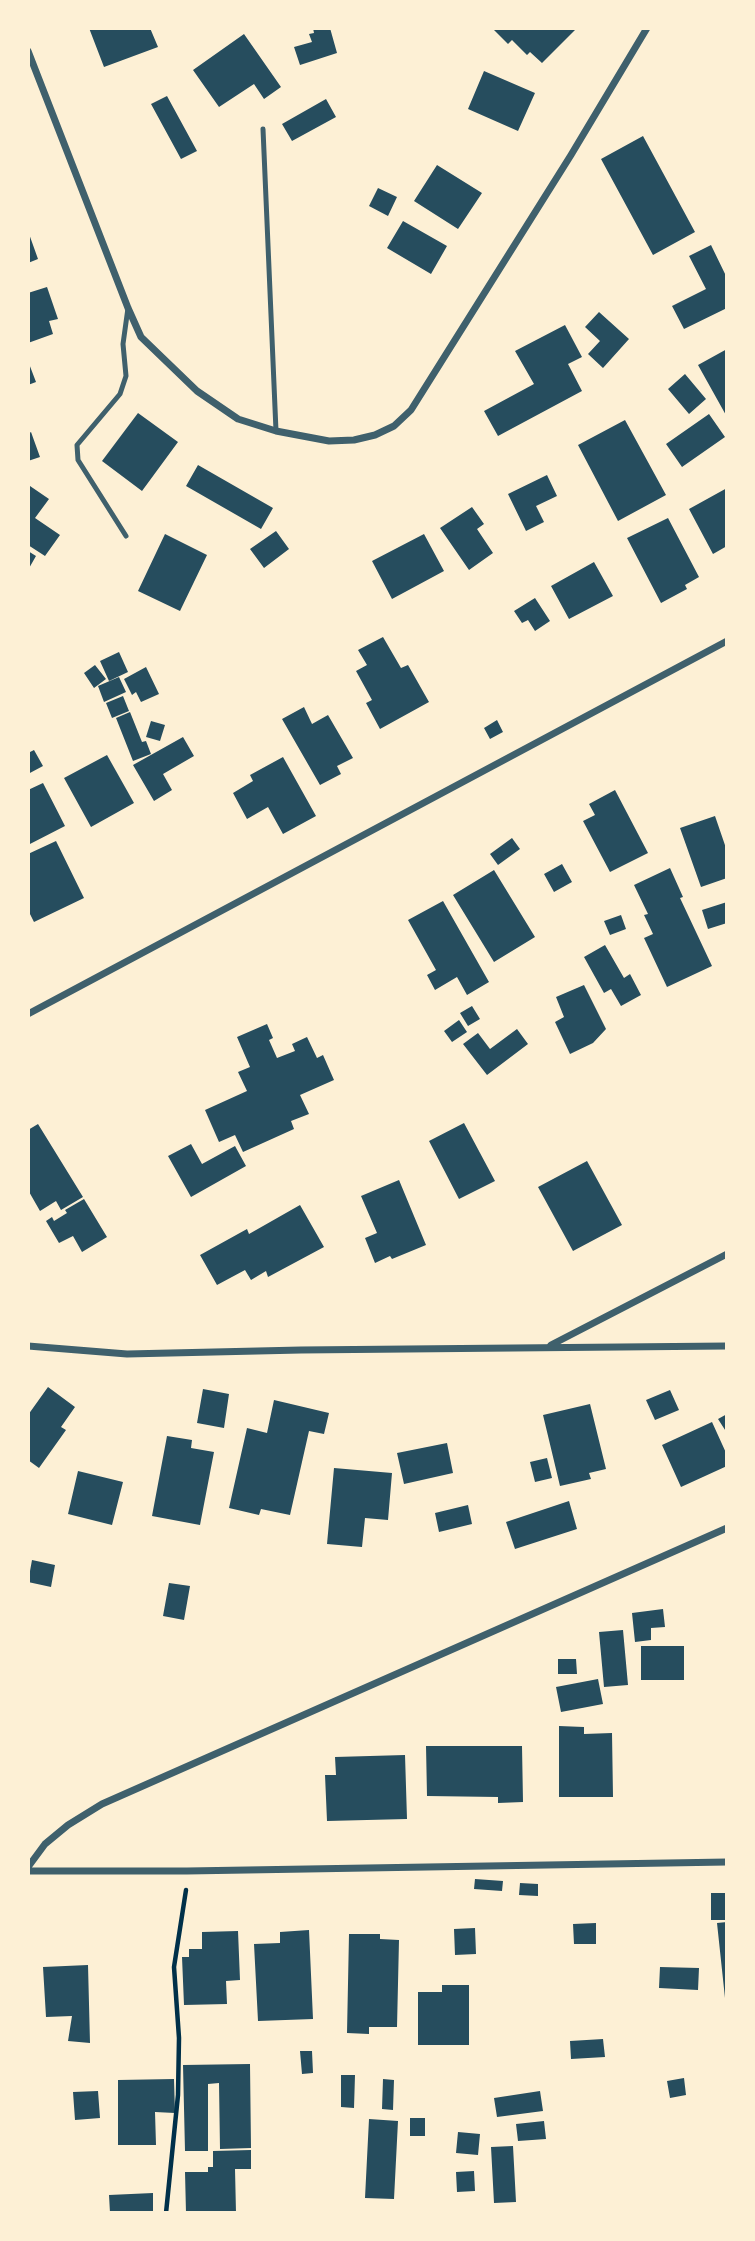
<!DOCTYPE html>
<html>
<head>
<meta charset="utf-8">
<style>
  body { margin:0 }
  #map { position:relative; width:755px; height:2241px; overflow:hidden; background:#fdf0d5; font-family:Lato,sans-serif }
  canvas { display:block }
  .frame { position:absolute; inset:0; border:30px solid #fdf0d5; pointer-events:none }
</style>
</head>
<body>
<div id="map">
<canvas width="755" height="2241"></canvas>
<div class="frame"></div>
</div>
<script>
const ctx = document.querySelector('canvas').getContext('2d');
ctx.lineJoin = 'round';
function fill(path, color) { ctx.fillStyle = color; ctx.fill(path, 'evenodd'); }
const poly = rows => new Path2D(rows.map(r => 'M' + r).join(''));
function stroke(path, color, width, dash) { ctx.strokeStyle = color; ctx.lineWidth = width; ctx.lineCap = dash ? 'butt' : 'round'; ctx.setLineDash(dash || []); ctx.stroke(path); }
fill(poly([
  [89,28,150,28,158,47,104,67],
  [313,28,330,28,337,53,300,65,294,47,312,42,309,34,314,33],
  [492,28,573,28,575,30,542,63,530,52,527,55,512,40,508,44],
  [244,34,281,87,264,99,254,84,219,107,193,70],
  [484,71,535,93,518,131,468,109],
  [167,96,197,151,181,159,151,104],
  [326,99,336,117,292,141,282,124],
  [643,136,695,232,653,255,601,159],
  [437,165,482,193,458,229,414,201],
  [378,188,397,197,388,216,369,206],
  [403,221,447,246,431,274,387,248],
  [28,231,38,259,28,263],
  [711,245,727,278,727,308,684,329,672,306,706,289,689,256],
  [47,287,58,319,49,321,53,334,28,343,28,293],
  [599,312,629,339,603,368,588,354,600,341,585,327],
  [565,325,582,357,568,364,582,391,498,436,484,411,534,384,515,351],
  [727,349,727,417,698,365],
  [28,361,36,382,28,385],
  [685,374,706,399,689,414,668,389],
  [138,413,178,442,142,491,102,461],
  [709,414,725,437,682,467,666,444],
  [625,420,666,495,618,521,578,445],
  [31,432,40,457,28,461,28,434],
  [198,465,273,508,261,529,186,486],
  [547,475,557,496,536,506,544,522,526,531,508,494],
  [30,486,49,499,35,518,60,535,45,556,28,545,28,488],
  [727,488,727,546,713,554,689,509],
  [472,507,484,524,477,529,493,553,469,570,440,528],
  [668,518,699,577,685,585,687,589,661,603,627,538],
  [276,531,289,549,264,568,250,549],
  [165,534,207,555,180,611,138,591],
  [424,534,444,571,392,599,372,561],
  [28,551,36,556,28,570],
  [594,562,613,596,569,619,551,586],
  [535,598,550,621,535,631,528,620,522,623,514,611],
  [383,637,401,668,408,665,429,702,380,729,366,703,372,700,356,671,367,665,358,650],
  [119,652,128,672,109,681,100,661],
  [95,665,106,679,94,688,84,673],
  [146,667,159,694,141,702,136,692,132,695,124,679],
  [119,677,126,692,104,702,98,686],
  [123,696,129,711,112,718,106,703],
  [304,707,312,724,328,715,353,758,337,766,341,774,320,785,282,719],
  [130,712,142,742,146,741,151,754,133,761,116,718],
  [497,720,503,732,490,739,484,728],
  [151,721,165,725,160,741,146,737],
  [183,737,194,756,163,774,172,790,154,801,133,765],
  [34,750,43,766,28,774,28,753],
  [107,755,134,803,91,827,64,778],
  [283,757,316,816,283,834,268,807,247,819,233,793,253,781,250,775],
  [43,783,65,826,28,845,28,790],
  [615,790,648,853,610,872,583,821,595,815,589,804],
  [715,816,727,851,727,878,701,887,680,828],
  [512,838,520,849,498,865,490,854],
  [56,841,84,898,34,922,28,910,28,854],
  [562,864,572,882,554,892,544,874],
  [670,868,683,897,680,898,712,966,667,987,644,938,653,934,644,915,648,914,634,885],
  [494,870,535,937,494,962,453,895],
  [443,901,489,982,467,995,457,977,435,990,427,975,436,970,408,920],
  [727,902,727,923,708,929,702,910],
  [621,915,626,929,610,935,604,921],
  [605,945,624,978,630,974,641,995,621,1006,611,989,604,993,584,957],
  [584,985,606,1029,593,1043,570,1054,555,1022,564,1017,556,997],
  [472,1006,480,1019,468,1026,460,1013],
  [459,1020,467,1032,452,1042,444,1031],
  [267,1024,273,1038,269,1040,277,1058,295,1051,292,1044,307,1037,317,1058,323,1055,334,1080,300,1095,309,1114,291,1121,294,1129,243,1152,235,1135,219,1142,205,1110,247,1091,238,1072,250,1067,237,1037],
  [517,1029,528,1044,487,1075,463,1044,478,1033,490,1049],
  [464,1123,495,1181,459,1199,429,1141],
  [38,1124,83,1197,61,1210,56,1201,40,1211,28,1190,28,1130],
  [191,1144,202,1164,235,1146,246,1166,191,1197,168,1156],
  [587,1161,622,1225,573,1251,538,1187],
  [399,1180,426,1245,392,1259,390,1256,375,1263,365,1238,377,1233,361,1196],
  [84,1199,107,1237,82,1252,73,1236,59,1243,46,1221,52,1217,54,1221,67,1213,65,1210],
  [300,1205,324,1247,268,1277,266,1271,251,1280,245,1270,217,1285,200,1255,247,1229,249,1234],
  [48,1387,75,1407,61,1427,66,1430,39,1468,28,1460,28,1415],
  [203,1389,229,1394,224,1428,197,1423],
  [670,1390,679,1410,655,1420,646,1400],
  [274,1400,329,1413,324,1434,309,1431,290,1515,261,1509,259,1515,229,1508,247,1428,267,1433],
  [590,1404,606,1469,589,1473,591,1479,560,1486,543,1415],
  [727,1414,727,1433,718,1419],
  [712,1422,727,1455,727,1466,681,1487,662,1445],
  [167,1436,192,1440,191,1448,214,1452,200,1525,152,1516],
  [447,1443,453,1473,404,1484,397,1453],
  [547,1458,552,1478,535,1482,530,1462],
  [334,1468,392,1473,388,1520,365,1518,362,1547,327,1544],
  [78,1471,123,1482,112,1525,68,1514],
  [569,1501,577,1529,515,1549,506,1522],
  [468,1505,472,1524,439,1532,435,1513],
  [32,1560,55,1565,51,1587,28,1582],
  [169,1583,190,1586,184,1620,163,1616],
  [663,1609,665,1627,651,1628,651,1640,635,1642,632,1613],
  [623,1630,628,1685,604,1687,599,1632],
  [641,1646,684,1646,684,1680,641,1680],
  [558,1659,576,1659,577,1674,558,1674],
  [598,1679,603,1704,561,1712,556,1687],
  [559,1726,584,1727,584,1734,612,1733,613,1797,559,1797],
  [426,1746,522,1746,523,1802,498,1803,498,1797,427,1796],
  [405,1755,407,1819,327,1821,325,1775,336,1775,335,1757],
  [475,1879,503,1881,502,1891,474,1889],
  [520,1883,538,1884,538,1896,519,1895],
  [711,1893,727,1893,727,1920,711,1920],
  [727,1922,727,1998,725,1998,717,1923],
  [596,1923,596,1944,574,1944,573,1924],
  [475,1928,476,1954,455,1955,454,1929],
  [309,1930,313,2019,258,2021,254,1944,280,1943,280,1932],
  [238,1931,240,1980,226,1981,227,2004,184,2005,182,1957,189,1957,189,1949,202,1949,202,1932],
  [349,1934,380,1934,380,1939,399,1940,397,2027,369,2027,369,2034,347,2033],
  [88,1965,90,2043,68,2041,72,2016,46,2017,43,1967],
  [660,1967,699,1968,698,1990,659,1988],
  [442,1985,469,1985,469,2045,418,2045,418,1992,442,1992],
  [603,2039,605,2057,571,2059,570,2041],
  [300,2051,312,2051,313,2073,302,2074],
  [250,2064,251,2148,220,2149,219,2083,208,2084,208,2151,185,2151,183,2065],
  [341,2075,355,2075,354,2108,341,2107],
  [684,2078,686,2095,670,2098,667,2081],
  [174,2079,175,2113,155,2112,156,2145,118,2145,118,2080],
  [383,2079,394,2080,393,2110,382,2109],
  [98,2091,100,2118,75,2120,73,2092],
  [540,2091,543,2111,497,2117,494,2098],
  [410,2118,425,2118,425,2136,410,2136],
  [369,2119,398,2121,394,2199,365,2198],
  [544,2121,546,2139,518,2141,516,2124],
  [458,2132,480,2134,478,2155,456,2153],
  [513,2146,516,2202,494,2203,491,2147],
  [251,2150,251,2169,235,2169,236,2213,186,2213,185,2172,208,2172,208,2167,213,2167,213,2151],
  [474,2171,475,2191,457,2192,456,2172],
  [153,2193,153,2213,110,2213,109,2195]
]), '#264d5e');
stroke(poly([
  [166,2213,178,2095,179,2038,174,1967,186,1890]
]), '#003049', 4.5);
stroke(poly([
  [263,129,276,431],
  [126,536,78,460,77,445,120,394,126,376,123,344,128,308]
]), '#3f606c', 5);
stroke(poly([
  [28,51,128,308,141,337,197,391,238,419,276,431,329,441,354,440,375,435,394,426,411,410,571,155,647,28],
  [28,1014,727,641],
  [551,1345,727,1254],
  [28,1346,127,1354,301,1350,727,1346],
  [28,1867,45,1844,68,1825,102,1804,727,1528],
  [28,1871,187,1871,727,1862]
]), '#3f606c', 7);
</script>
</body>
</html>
